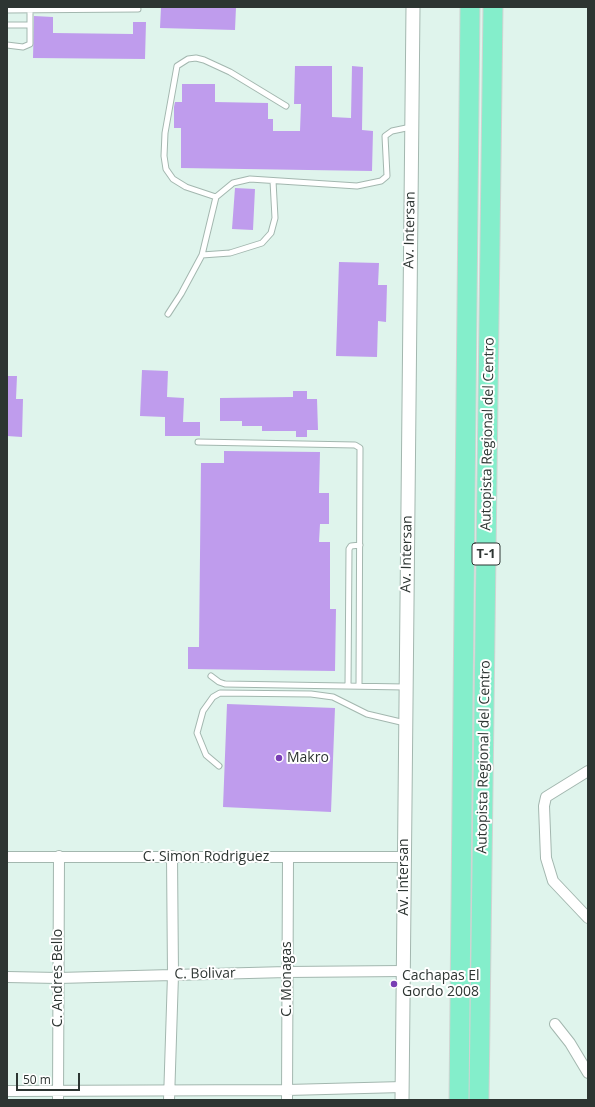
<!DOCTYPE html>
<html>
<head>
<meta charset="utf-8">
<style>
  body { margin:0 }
  #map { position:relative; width:595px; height:1107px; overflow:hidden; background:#dff4ec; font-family:"Open Sans",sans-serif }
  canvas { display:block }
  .frame { position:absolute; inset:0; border:8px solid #2d3532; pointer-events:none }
  .scale { position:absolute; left:16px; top:1073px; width:64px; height:18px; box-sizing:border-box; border:2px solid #2d3532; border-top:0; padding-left:5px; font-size:12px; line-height:14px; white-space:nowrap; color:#2d3532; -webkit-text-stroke:3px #fff; paint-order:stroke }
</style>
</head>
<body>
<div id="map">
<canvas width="595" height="1107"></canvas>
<div class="frame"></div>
<div class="scale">50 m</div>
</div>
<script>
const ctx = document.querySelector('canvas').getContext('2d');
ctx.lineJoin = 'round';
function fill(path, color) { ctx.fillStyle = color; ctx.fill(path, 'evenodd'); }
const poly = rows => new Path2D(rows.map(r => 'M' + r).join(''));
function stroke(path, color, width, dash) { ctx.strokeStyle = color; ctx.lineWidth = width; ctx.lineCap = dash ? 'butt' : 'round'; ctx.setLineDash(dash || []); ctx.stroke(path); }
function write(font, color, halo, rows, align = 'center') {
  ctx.font = font + ' "Open Sans",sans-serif'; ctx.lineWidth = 4; ctx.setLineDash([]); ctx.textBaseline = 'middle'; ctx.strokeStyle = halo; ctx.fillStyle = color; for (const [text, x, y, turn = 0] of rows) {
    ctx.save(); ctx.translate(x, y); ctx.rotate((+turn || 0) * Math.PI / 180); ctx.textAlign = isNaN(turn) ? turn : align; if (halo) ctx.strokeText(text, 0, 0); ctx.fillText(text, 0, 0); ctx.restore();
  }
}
fill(poly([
  [161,7,236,7,235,30,160,28],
  [34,16,53,17,53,33,133,34,133,22,146,22,145,59,33,58],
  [295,66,332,66,332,117,351,118,352,66,363,67,362,130,373,131,372,171,181,168,181,128,174,128,174,107,175,102,182,102,182,84,215,84,215,102,268,103,268,119,273,119,273,131,300,131,301,104,294,104],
  [235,188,255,189,253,230,232,229],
  [339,262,379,263,378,285,387,285,386,322,378,321,377,357,336,356],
  [142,370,168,371,167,397,184,398,183,422,200,422,200,436,165,436,165,417,140,416],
  [7,376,17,376,16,399,23,399,22,437,7,436],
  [293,391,307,391,307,399,317,399,318,430,307,430,307,437,296,437,296,431,262,431,262,426,242,426,242,421,220,421,220,398,293,397],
  [224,451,320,452,319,493,329,493,329,524,320,524,319,542,330,542,330,609,336,609,335,671,188,669,188,647,199,647,201,463,224,463],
  [227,704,335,708,331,812,223,807]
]), '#bf9ced');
const service = poly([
  [7,10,138,9],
  [7,25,30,25],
  [7,45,23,47,30,44,30,9],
  [216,197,186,187,173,179,166,169,164,156,165,133,177,66,188,59,196,58,204,60,230,72,286,106],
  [202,255,230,253,262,243,271,233,275,218,273,181],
  [168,314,181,294,202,255,216,197,233,183,250,179,357,186,381,181,387,176,385,136,392,131,411,127],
  [198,442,355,445,360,448,359,686],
  [211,676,219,682,225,684,405,687],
  [348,686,349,549,351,546,360,545],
  [219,766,206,755,197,733,203,711,213,697,220,693,311,694,333,697,367,714,405,723]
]);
const minor = poly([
  [588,771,546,797,544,806,546,858,553,881,588,918],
  [7,857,404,857],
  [7,977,58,978,287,972,403,971],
  [555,1024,570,1043,588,1073],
  [7,1091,287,1090,403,1087],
  [58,1100,59,856],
  [169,1100,173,975,172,856],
  [287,1100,288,857]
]);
const tertiary = poly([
  [402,1100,413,7]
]);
const motorway = poly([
  [459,1100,470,7],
  [479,1100,493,7]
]);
stroke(service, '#a3b7af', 7);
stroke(minor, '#a3b7af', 12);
stroke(tertiary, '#a3b7af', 15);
stroke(motorway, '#d1d3d2', 21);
stroke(service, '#fff', 5);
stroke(minor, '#fff', 10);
stroke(tertiary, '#fff', 13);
stroke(motorway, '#84eecb', 19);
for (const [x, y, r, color] of [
  [279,758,4,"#793eb4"],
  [394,984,4,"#793eb4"]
]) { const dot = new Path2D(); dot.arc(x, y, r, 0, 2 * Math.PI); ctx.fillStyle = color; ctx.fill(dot); stroke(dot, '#fff', 1.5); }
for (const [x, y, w] of [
  [486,554,28]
]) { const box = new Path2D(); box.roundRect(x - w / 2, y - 11, w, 22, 3); ctx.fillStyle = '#fff'; ctx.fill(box); stroke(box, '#2d3532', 1); }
write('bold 13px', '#2d3532', null, [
  ["T-1",486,554]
]);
write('14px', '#2d3532', '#fff', [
  ["Av. Intersan",410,230,-89],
  ["Autopista Regional del Centro",488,434,-89],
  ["Av. Intersan",407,554,-89],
  ["Autopista Regional del Centro",484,757,-89],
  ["C. Simon Rodriguez",206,857],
  ["Av. Intersan",404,877,-90],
  ["C. Bolivar",205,974,-1],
  ["C. Andres Bello",58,978,-90],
  ["C. Monagas",287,979,-90]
]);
write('14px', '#2d3532', '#fff', [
  ["Makro",287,758],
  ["Cachapas El",402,976],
  ["Gordo 2008",402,992]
], 'left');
</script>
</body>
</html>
